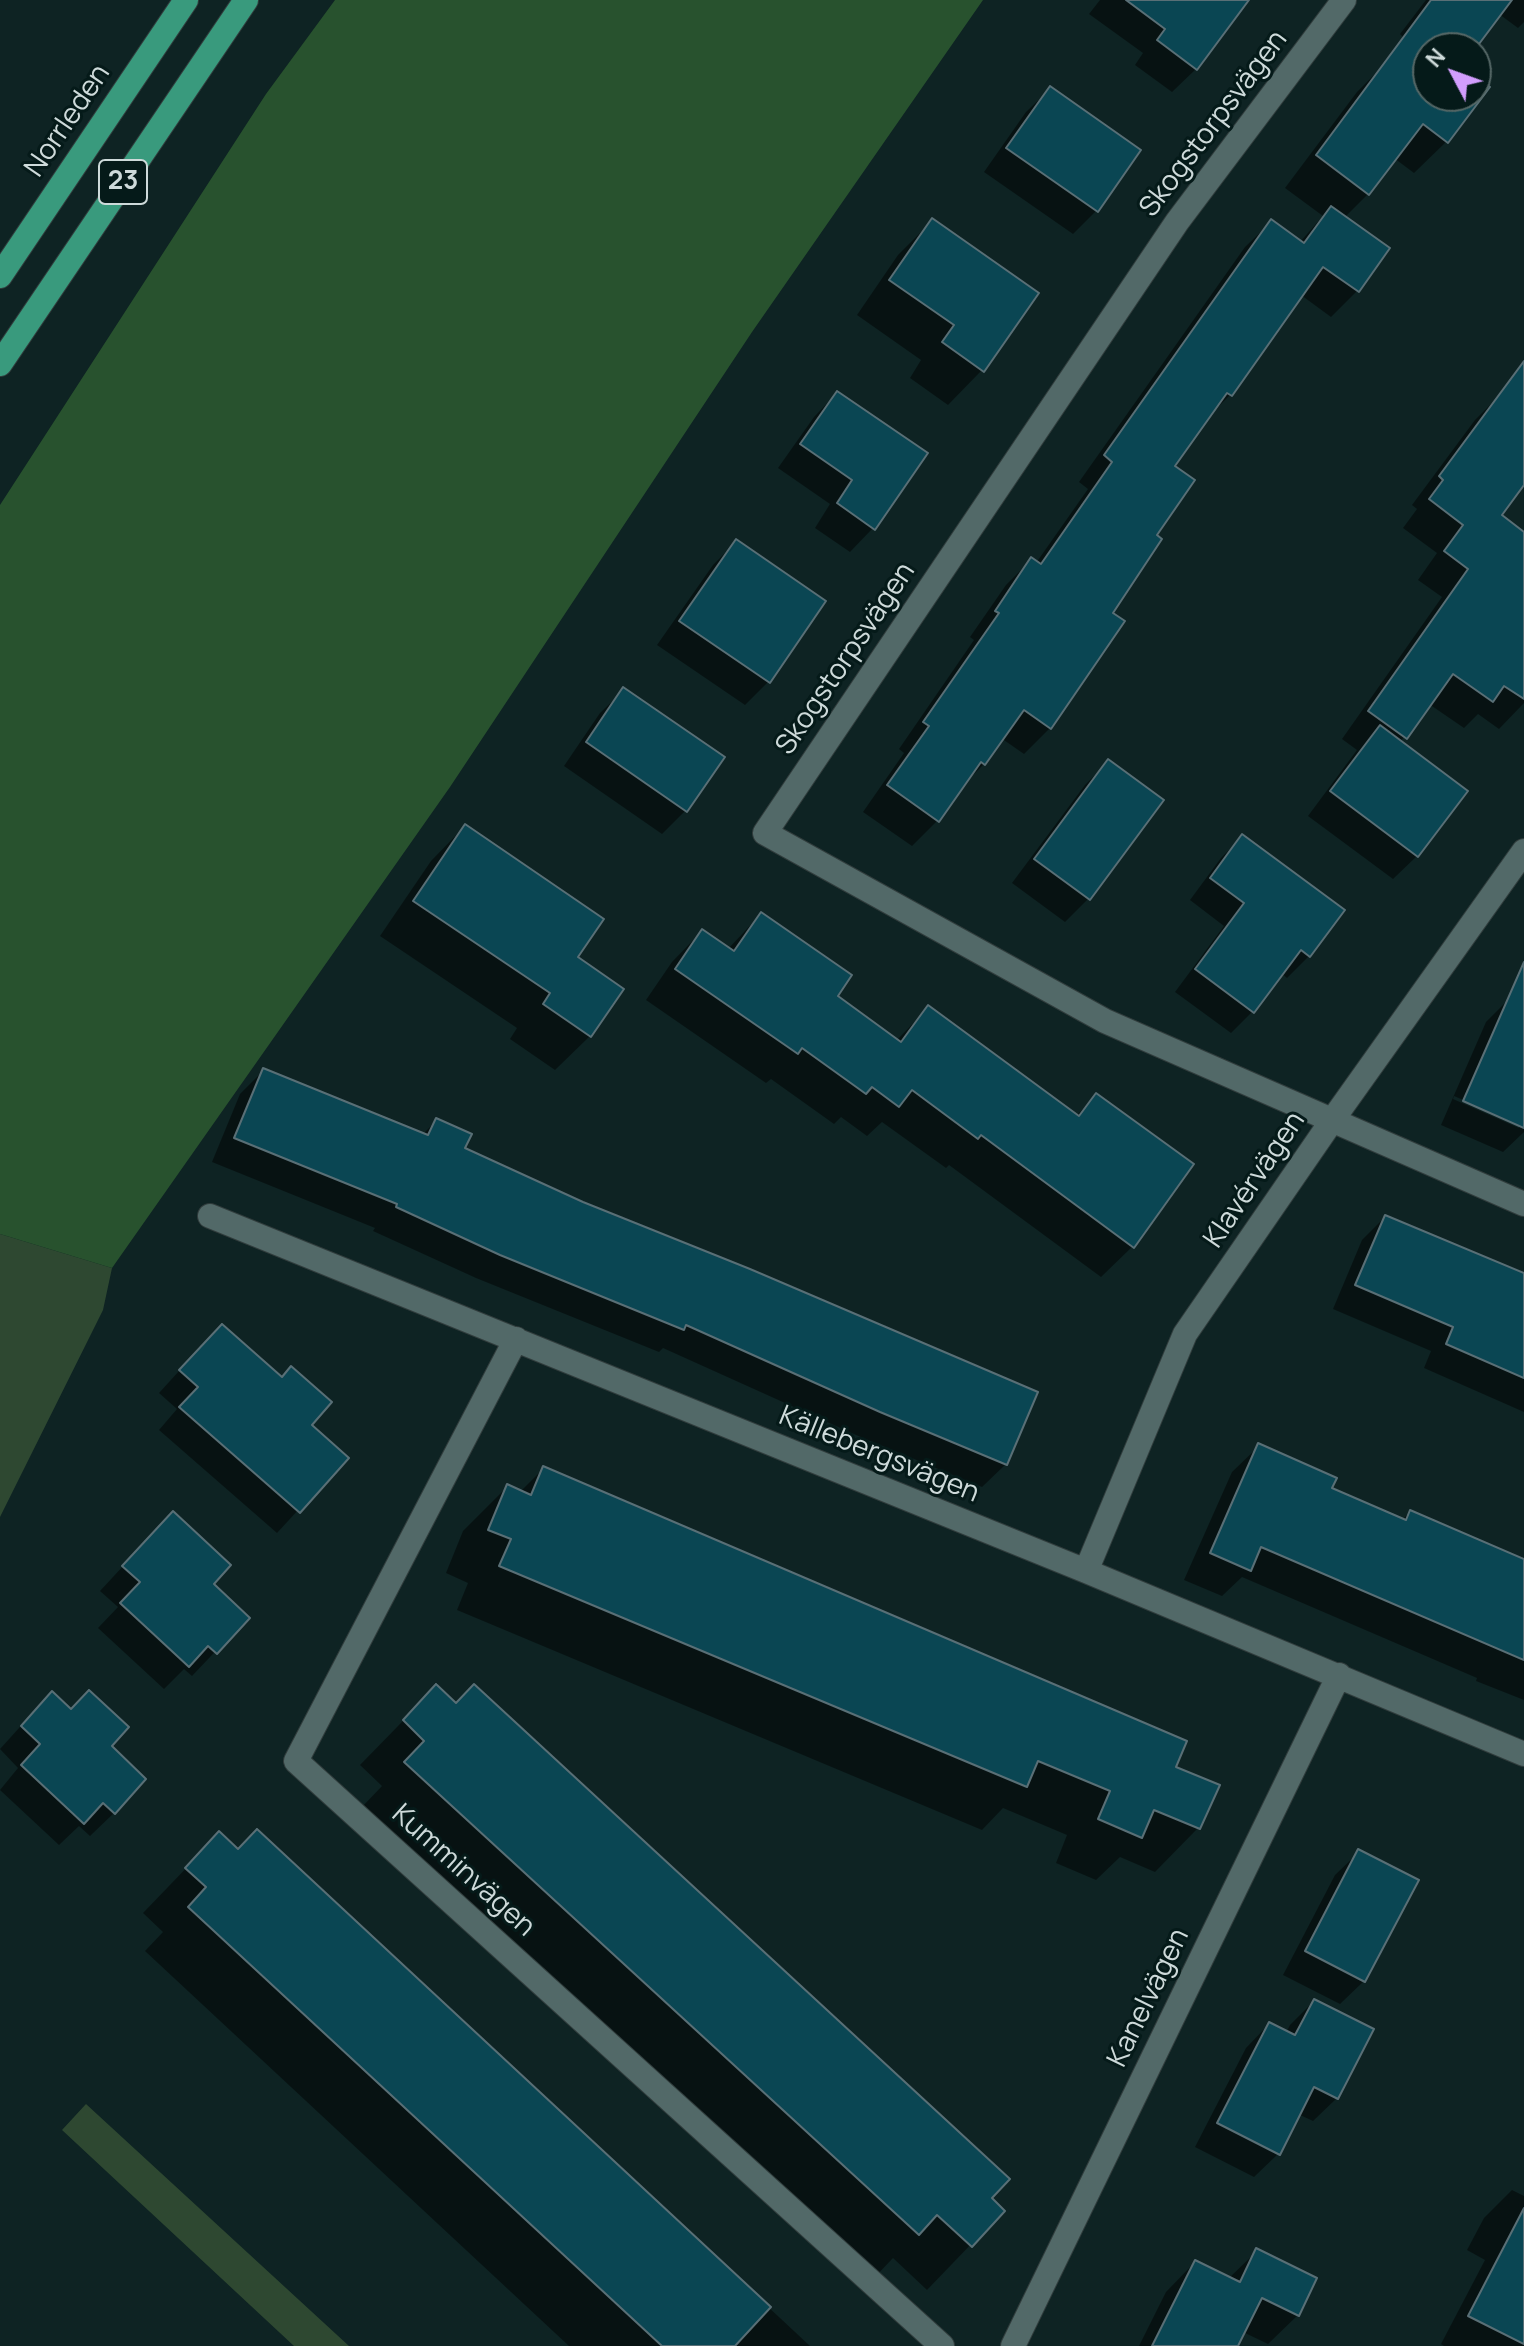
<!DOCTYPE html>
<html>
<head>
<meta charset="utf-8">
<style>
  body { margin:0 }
  #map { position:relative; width:1524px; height:2346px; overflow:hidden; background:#0e2323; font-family:Manrope,sans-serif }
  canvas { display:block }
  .north { position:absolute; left:1412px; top:32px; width:80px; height:80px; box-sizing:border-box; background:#051a19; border:2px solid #556766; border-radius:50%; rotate:311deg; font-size:22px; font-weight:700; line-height:32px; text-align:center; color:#cedada }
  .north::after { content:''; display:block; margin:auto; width:28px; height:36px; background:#d29dfd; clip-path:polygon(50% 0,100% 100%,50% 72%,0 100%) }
</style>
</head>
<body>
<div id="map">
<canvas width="1524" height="2346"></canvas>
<div class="north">N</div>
</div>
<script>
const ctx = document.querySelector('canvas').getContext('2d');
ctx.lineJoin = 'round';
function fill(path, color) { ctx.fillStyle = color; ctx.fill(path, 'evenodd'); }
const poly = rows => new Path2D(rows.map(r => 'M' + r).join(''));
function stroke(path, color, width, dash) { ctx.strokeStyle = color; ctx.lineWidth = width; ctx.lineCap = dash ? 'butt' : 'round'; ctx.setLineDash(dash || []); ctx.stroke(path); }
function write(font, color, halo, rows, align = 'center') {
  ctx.font = font + ' Manrope,sans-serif'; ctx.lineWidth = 6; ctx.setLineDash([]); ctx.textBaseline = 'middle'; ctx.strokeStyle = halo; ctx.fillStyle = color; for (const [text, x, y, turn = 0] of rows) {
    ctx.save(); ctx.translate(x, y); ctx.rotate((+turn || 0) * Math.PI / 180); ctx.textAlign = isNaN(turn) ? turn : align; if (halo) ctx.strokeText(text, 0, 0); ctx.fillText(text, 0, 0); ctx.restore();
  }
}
fill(poly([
  [0,1234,112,1268,103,1310,0,1517],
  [86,2104,349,2346,294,2346,62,2130]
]), '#2e4831');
fill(poly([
  [335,0,983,0,752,332,450,787,112,1268,0,1234,0,505,266,94]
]), '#28522e');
fill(poly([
  [1100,0,1243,0,1196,69,1172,92,1135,65,1143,53,1089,14],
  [1426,0,1524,0,1524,22,1518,28,1499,14,1473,48,1428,48,1428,96,1476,96,1476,79,1487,87,1446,142,1414,173,1394,158,1368,194,1344,218,1357,291,1331,317,1301,295,1230,395,1205,420,1172,466,1154,536,1050,728,1024,754,1001,738,984,764,963,785,938,820,912,846,863,812,904,753,899,749,974,640,970,637,1006,585,1032,559,1036,563,1088,489,1079,482,1245,247,1271,222,1300,242,1323,216,1285,188,1357,92,1379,70,1403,37,1400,34],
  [1050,89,1138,151,1096,211,1073,234,984,172,1026,112],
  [932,221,982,370,948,405,910,378,921,360,857,315,898,255],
  [1503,392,1524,408,1524,482,1499,516,1524,534,1524,703,1499,729,1478,714,1464,728,1429,704,1400,742,1417,856,1393,879,1308,816,1357,750,1342,739,1442,597,1418,580,1437,553,1403,528,1417,509,1412,505,1475,420],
  [837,393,873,528,850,552,815,528,830,504,778,468,814,417],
  [736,542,823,602,768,682,745,705,657,645,713,565],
  [624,690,686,810,662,834,564,766,600,713],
  [1108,762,1161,801,1088,899,1065,922,1012,883,1085,785],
  [465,826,575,958,590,1036,555,1070,510,1039,517,1028,380,936,431,861],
  [1243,836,1309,956,1287,978,1281,973,1253,1011,1231,1033,1175,992,1224,926,1190,900,1221,858],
  [761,914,835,997,896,1041,928,1008,1076,1116,1096,1096,1191,1165,1132,1247,1101,1277,949,1165,946,1168,882,1122,867,1136,841,1117,834,1124,771,1079,766,1083,646,1000,672,962,702,931,728,949],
  [1510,998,1524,1004,1524,1132,1503,1152,1441,1125,1486,1022],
  [1454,1096,1519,1124,1519,1128,1453,1099],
  [263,1071,422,1135,437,1120,462,1149,1006,1464,982,1487,856,1435,663,1348,659,1352,476,1278,373,1231,375,1228,212,1162,240,1094],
  [1385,1217,1524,1276,1524,1412,1424,1368,1431,1351,1333,1309,1362,1240],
  [200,1348,309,1425,346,1458,277,1533,159,1430,177,1409,159,1393],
  [1259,1446,1330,1489,1402,1520,1410,1512,1524,1562,1524,1700,1476,1681,1477,1678,1242,1577,1222,1596,1184,1580,1232,1472],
  [544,1468,1173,1768,1198,1828,1155,1872,1120,1857,1096,1880,1056,1863,1067,1835,1003,1808,982,1830,457,1610,468,1583,446,1573,463,1531,507,1487,520,1492],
  [150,1537,211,1584,247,1618,192,1676,184,1669,164,1689,98,1628,118,1607,100,1591],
  [436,1687,1003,2211,927,2290,893,2258,874,2278,362,1807,382,1786,360,1765],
  [29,1717,109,1746,114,1813,90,1836,79,1826,59,1845,0,1790,18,1768,0,1749],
  [219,1834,539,2093,810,2346,569,2346,145,1951,163,1932,143,1913],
  [1359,1852,1364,1981,1340,2004,1283,1975,1335,1875],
  [1314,2001,1337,2098,1313,2121,1298,2114,1278,2154,1254,2177,1195,2147,1246,2048,1269,2024,1286,2033,1290,2025],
  [1512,2190,1524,2196,1524,2346,1444,2346,1441,2344,1485,2260,1467,2250,1484,2218],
  [1257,2251,1298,2315,1268,2344,1243,2332,1236,2346,1139,2346,1166,2292,1195,2262,1228,2279]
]), '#0007');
const building = poly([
  [1126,0,1249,0,1197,70,1157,40,1165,29,1126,0],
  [1431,0,1512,0,1476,48,1428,48,1428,96,1476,96,1476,76,1490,87,1448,143,1423,124,1369,195,1316,155,1431,0],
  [1050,86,1141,150,1098,212,1006,148,1050,86],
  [1331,206,1390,248,1359,292,1323,267,1232,396,1227,393,1175,466,1195,480,1157,535,1162,539,1113,613,1125,621,1051,729,1024,710,985,765,981,762,939,822,887,785,929,726,923,722,999,613,995,611,1031,557,1041,564,1112,462,1104,455,1271,219,1304,243,1331,206],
  [932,218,1039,293,984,372,942,342,954,325,889,280,932,218],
  [1524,361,1524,485,1502,515,1524,532,1524,699,1504,686,1493,702,1453,674,1407,739,1368,711,1468,569,1444,551,1463,525,1429,499,1443,480,1439,476,1524,361],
  [837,391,928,453,875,530,837,503,852,480,800,444,837,391],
  [736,539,826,601,770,683,679,621,736,539],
  [623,687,725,757,687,812,586,742,623,687],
  [1380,725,1468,791,1418,857,1330,791,1380,725],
  [1108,759,1164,800,1090,900,1034,859,1108,759],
  [465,824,604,919,578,957,624,989,591,1037,543,1004,550,993,413,901,465,824],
  [1242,834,1345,910,1310,957,1301,950,1254,1013,1195,969,1244,903,1210,878,1242,834],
  [761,912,852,975,838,996,901,1042,928,1005,1079,1116,1096,1093,1194,1164,1134,1248,981,1135,978,1139,912,1090,899,1107,872,1087,866,1094,802,1048,798,1054,675,969,702,929,734,951,761,912],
  [1524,962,1524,1128,1463,1101,1524,962],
  [263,1068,428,1135,436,1118,472,1134,465,1148,583,1202,750,1269,1038,1392,1007,1465,880,1412,686,1325,684,1330,500,1255,396,1207,397,1204,234,1138,263,1068],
  [1385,1215,1524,1273,1524,1378,1446,1344,1453,1327,1355,1285,1385,1215],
  [222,1324,282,1377,291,1366,332,1402,312,1425,349,1458,300,1513,179,1407,198,1387,179,1370,222,1324],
  [1258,1443,1337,1478,1332,1488,1406,1520,1410,1510,1524,1559,1524,1660,1261,1547,1251,1571,1210,1553,1258,1443],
  [543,1466,1187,1741,1176,1767,1220,1785,1200,1829,1154,1810,1142,1838,1098,1819,1110,1791,1038,1761,1027,1787,499,1566,511,1539,488,1530,507,1484,531,1495,543,1466],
  [173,1511,231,1565,214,1584,250,1618,217,1654,208,1646,189,1667,120,1603,140,1582,122,1566,173,1511],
  [436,1684,456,1703,474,1684,1010,2179,992,2198,1005,2211,972,2247,937,2215,919,2235,404,1762,424,1741,403,1720,436,1684],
  [89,1690,129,1727,112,1746,146,1779,115,1814,103,1803,84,1824,21,1765,40,1744,21,1726,52,1691,71,1709,89,1690],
  [257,1829,771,2307,735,2346,662,2346,188,1907,206,1887,185,1868,219,1831,238,1849,257,1829],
  [1358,1849,1419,1880,1365,1982,1305,1951,1358,1849],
  [1314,1999,1374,2029,1338,2099,1314,2087,1280,2155,1217,2123,1269,2022,1295,2035,1314,1999],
  [1524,2208,1524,2344,1468,2316,1524,2208],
  [1256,2248,1317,2278,1299,2316,1262,2298,1238,2346,1152,2346,1195,2260,1240,2282,1256,2248]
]);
fill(building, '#0a4653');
stroke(building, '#596f76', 2);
const minor = poly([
  [1344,0,1177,222,765,833,1105,1021,1524,1204],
  [210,1216,1086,1571,1524,1754],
  [516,1339,296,1761,942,2346],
  [1086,1571,1185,1334,1331,1122,1524,851],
  [1013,2346,1339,1675]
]);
const highway = poly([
  [0,276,186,0],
  [0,364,246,0]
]);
stroke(minor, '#313d3d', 26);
stroke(highway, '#313d3d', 26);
stroke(minor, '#526968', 24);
stroke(highway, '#399a7d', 24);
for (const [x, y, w] of [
  [123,182,48]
]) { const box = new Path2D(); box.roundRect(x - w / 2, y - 22, w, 44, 6); ctx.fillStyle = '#051a19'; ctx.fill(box); stroke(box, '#cedada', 2); }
write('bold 26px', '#cedada', null, [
  ["23",123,182]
]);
write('28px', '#cedada', '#051a19', [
  ["Norrleden",68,121,-56],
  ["Skogstorpsvägen",1214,124,-53],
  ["Skogstorpsvägen",846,659,-56],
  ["Klavérvägen",1255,1180,-56],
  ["Källebergsvägen",879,1455,22],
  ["Kumminvägen",463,1871,42],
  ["Kanelvägen",1149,1998,-64]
]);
</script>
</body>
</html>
